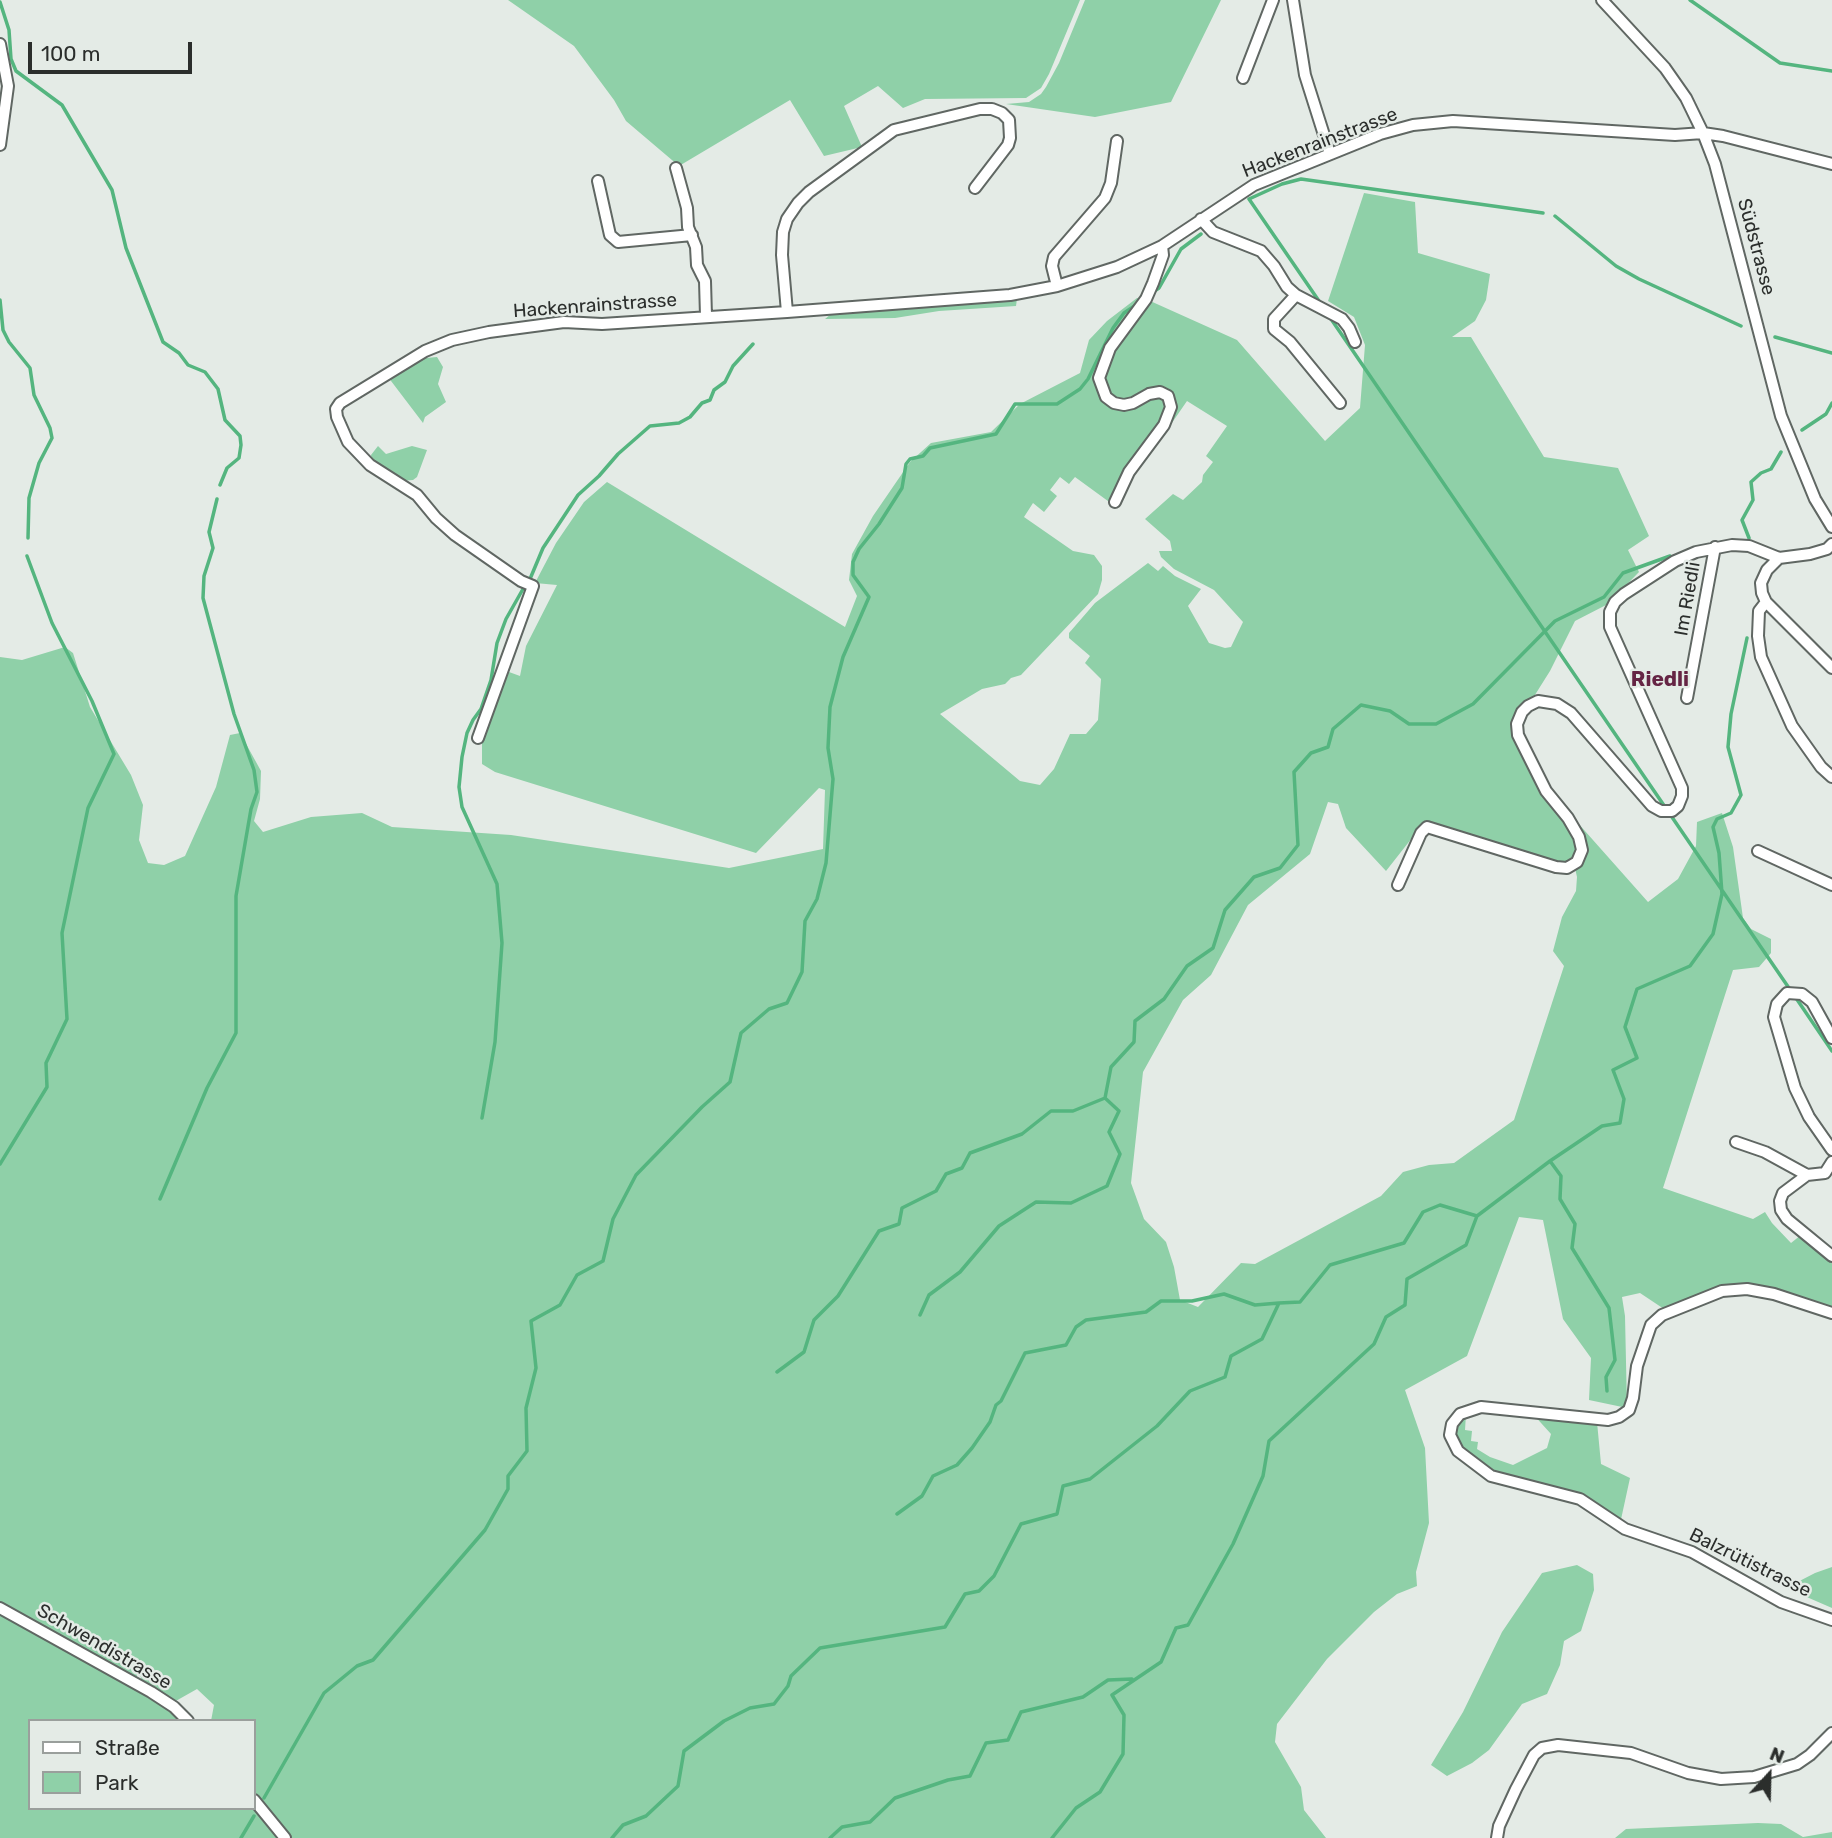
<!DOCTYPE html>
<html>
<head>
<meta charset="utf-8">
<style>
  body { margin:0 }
  #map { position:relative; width:1832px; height:1838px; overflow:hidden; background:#e4ebe6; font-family:Rubik,sans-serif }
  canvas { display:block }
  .legend { position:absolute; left:28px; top:1719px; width:228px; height:91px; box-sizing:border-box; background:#e4ebe6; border:2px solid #9a9f9c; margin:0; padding:9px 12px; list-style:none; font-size:21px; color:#2b2e2c }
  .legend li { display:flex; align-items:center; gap:14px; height:35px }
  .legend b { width:35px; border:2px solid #9a9f9c }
  .north { position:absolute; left:1734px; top:1740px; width:70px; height:70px; -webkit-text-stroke:5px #e4ebe6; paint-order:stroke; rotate:22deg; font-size:19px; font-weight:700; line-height:28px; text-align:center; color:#2b2e2c }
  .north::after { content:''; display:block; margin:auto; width:24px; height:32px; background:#2b2e2c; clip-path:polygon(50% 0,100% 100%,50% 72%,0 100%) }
  .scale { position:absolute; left:28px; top:42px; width:164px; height:32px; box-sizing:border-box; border:4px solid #2b2e2c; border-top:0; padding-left:9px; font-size:21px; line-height:24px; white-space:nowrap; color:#2b2e2c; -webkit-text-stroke:5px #e4ebe6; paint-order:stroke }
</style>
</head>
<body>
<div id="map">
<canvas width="1832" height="1838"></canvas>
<ul class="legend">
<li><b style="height:9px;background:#fff"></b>Straße</li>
<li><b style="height:19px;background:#8fd0a8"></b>Park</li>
</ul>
<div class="north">N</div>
<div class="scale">100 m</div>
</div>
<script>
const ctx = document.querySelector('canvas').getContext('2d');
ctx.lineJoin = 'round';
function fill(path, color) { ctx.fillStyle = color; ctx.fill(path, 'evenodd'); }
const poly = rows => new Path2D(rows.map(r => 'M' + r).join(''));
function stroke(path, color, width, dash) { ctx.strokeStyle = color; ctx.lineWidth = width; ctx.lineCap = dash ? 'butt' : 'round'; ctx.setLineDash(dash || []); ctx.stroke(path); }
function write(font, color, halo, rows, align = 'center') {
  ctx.font = font + ' Rubik,sans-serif'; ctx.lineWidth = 5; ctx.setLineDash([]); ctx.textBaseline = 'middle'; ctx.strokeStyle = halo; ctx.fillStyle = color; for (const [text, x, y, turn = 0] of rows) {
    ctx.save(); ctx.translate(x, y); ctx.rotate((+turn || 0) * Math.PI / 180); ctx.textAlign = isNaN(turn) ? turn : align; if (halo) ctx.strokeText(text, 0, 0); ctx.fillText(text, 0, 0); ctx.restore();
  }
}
fill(poly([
  [508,0,1080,0,1049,74,1041,88,1026,98,925,99,903,108,878,86,844,106,862,147,824,156,790,100,679,166,626,121,614,100,574,46],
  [1085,0,1221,0,1171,102,1095,117,1006,104,1029,102,1041,94,1046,87,1059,63],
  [1364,193,1415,202,1418,253,1490,274,1486,300,1475,321,1452,337,1471,337,1544,457,1618,468,1649,536,1628,550,1639,572,1608,604,1575,621,1550,671,1533,698,1524,704,1515,714,1515,735,1520,748,1542,790,1575,834,1579,851,1576,858,1567,864,1560,865,1428,823,1419,829,1386,871,1346,828,1338,804,1328,802,1310,854,1248,905,1211,975,1183,1000,1143,1072,1131,1183,1144,1219,1166,1242,1174,1267,1180,1300,1198,1307,1241,1263,1255,1264,1381,1196,1403,1172,1429,1165,1454,1163,1514,1120,1564,966,1553,951,1562,917,1576,891,1577,877,1575,868,1580,863,1584,851,1581,835,1569,813,1648,902,1678,879,1696,846,1697,822,1722,813,1733,847,1743,918,1751,929,1771,939,1771,953,1759,967,1733,970,1663,1188,1753,1219,1765,1212,1772,1223,1791,1243,1801,1235,1832,1259,1832,1311,1770,1291,1736,1284,1725,1286,1667,1311,1640,1293,1622,1297,1625,1316,1627,1408,1589,1400,1591,1358,1563,1319,1543,1220,1519,1217,1467,1356,1405,1390,1425,1448,1429,1523,1416,1572,1417,1586,1397,1594,1374,1612,1327,1659,1277,1724,1275,1742,1301,1787,1304,1810,1326,1838,289,1838,254,1796,254,1721,211,1721,214,1705,197,1689,174,1702,143,1684,140,1675,137,1675,136,1680,131,1678,0,1604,0,657,22,660,65,647,73,653,90,707,131,775,143,805,139,840,148,863,164,865,185,856,216,787,230,735,240,733,261,771,260,799,254,821,263,832,311,817,362,813,392,827,511,835,729,868,823,849,825,790,819,788,756,853,495,772,482,764,482,739,509,672,520,676,526,646,557,585,535,583,556,543,584,502,607,482,845,627,857,596,849,580,852,554,873,516,910,462,931,443,991,432,1020,404,1080,373,1089,340,1107,321,1137,298,1143,299,1110,345,1098,372,1098,388,1108,403,1119,407,1133,406,1150,396,1164,397,1168,405,1163,420,1123,476,1112,504,1075,477,1069,484,1060,477,1050,490,1057,496,1044,512,1033,503,1024,517,1073,551,1094,555,1102,566,1102,580,1098,594,1021,675,1011,678,1005,684,982,689,940,714,1020,781,1040,785,1054,769,1070,734,1086,734,1098,720,1101,679,1085,663,1090,656,1069,638,1069,633,1095,603,1148,563,1158,571,1163,566,1175,576,1201,589,1188,606,1209,643,1225,648,1231,647,1243,622,1214,590,1174,569,1161,557,1159,551,1172,551,1170,541,1145,519,1173,494,1183,500,1202,482,1203,475,1213,462,1206,456,1227,426,1187,401,1167,430,1164,430,1169,421,1174,405,1171,395,1163,390,1153,390,1130,401,1118,401,1111,398,1106,393,1103,378,1114,348,1148,300,1237,340,1325,441,1360,408,1365,345,1354,317,1328,301],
  [1017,299,1016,306,939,311,895,318,825,319,831,314],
  [437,357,443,367,438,384,446,402,425,417,423,423,388,377,415,359],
  [378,446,386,454,412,446,427,450,417,477,413,480,401,481,372,461,371,455],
  [1532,1413,1597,1422,1601,1464,1630,1478,1620,1524,1601,1511,1498,1478,1465,1454,1453,1433,1455,1427,1466,1414,1465,1430,1472,1431,1471,1441,1478,1442,1477,1449,1490,1457,1513,1465,1547,1448,1551,1434],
  [1577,1565,1593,1574,1594,1590,1581,1631,1564,1641,1560,1665,1547,1694,1522,1704,1489,1750,1472,1763,1447,1776,1431,1765,1463,1712,1502,1632,1542,1573],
  [1832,1567,1832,1608,1786,1588,1815,1573],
  [0,1610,145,1691,185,1721,30,1721,30,1808,254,1808,254,1804,282,1838,0,1838],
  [1758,1823,1781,1824,1803,1837,1832,1832,1832,1838,1615,1838,1626,1829]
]), '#8fd0a8');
stroke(poly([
  [1690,0,1780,63,1832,71],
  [0,2,9,30,11,59,16,71,62,105,112,190,126,248,163,342,179,353,188,365,205,372,218,389,225,420,240,436,241,445,239,458,227,468,220,485],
  [1555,216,1616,266,1639,279,1741,326],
  [1153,292,1159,288,1181,249,1201,234],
  [0,300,3,330,9,342,30,368,34,395,50,428,52,438,39,463,29,498,28,538],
  [1321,304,1249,199,1282,184,1301,179,1543,213],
  [1329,316,1791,991],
  [1775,337,1832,353],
  [1802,430,1826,414,1832,403],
  [1749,538,1742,520,1753,500,1751,482,1761,473,1771,469,1781,452],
  [530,579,543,548,578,495,599,476,618,454,650,426,679,423,690,417,702,403,710,400,714,390,725,382,733,366,753,344],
  [1796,998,1832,1051],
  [1105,1098,1111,1067,1134,1042,1135,1021,1164,999,1187,966,1213,948,1225,910,1254,877,1280,868,1298,845,1294,772,1311,753,1328,747,1333,729,1361,705,1390,711,1409,724,1436,724,1473,704,1555,621,1604,597,1623,573,1670,556],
  [482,1118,495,1042,502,943,497,884,462,807,459,787,462,757,467,733,473,720,481,709,491,680,497,643,506,619,523,589],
  [1550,1161,1561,1176,1560,1199,1575,1224,1572,1248,1609,1308,1615,1360,1606,1377,1607,1391],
  [0,1164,47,1087,46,1063,67,1019,62,933,88,808,114,754,92,701,52,623,27,556],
  [160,1199,207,1088,236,1033,236,896,251,809,257,792,254,770,234,714,203,598,204,576,213,548,209,532,217,499],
  [920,1315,929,1295,960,1272,999,1226,1036,1202,1071,1203,1107,1186,1120,1154,1109,1132,1119,1111,1105,1098],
  [777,1372,804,1352,814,1320,838,1296,879,1231,899,1224,902,1208,936,1191,946,1174,962,1168,970,1153,1022,1134,1051,1111,1073,1111,1105,1098],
  [897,1514,922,1496,933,1476,957,1465,972,1448,990,1422,996,1405,1001,1401,1025,1353,1066,1345,1076,1327,1086,1320,1146,1312,1161,1301,1192,1301,1224,1294,1255,1305,1279,1303],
  [264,1798,324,1693,357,1666,373,1660,485,1530,508,1489,508,1476,527,1451,526,1408,536,1368,531,1321,560,1305,577,1275,603,1261,613,1219,636,1175,702,1107,730,1082,741,1033,769,1009,787,1003,802,972,805,921,817,899,826,863,833,779,828,748,830,707,843,657,869,597,853,575,853,562,859,549,879,524,902,488,906,464,910,459,923,456,930,448,996,434,1015,404,1057,404,1080,389,1088,379,1113,328,1124,313,1136,305],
  [241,1838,254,1816],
  [612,1838,623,1825,646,1816,678,1786,684,1751,724,1721,750,1708,774,1704,788,1686,791,1676,820,1648,945,1627,965,1594,979,1591,994,1576,1021,1524,1057,1514,1063,1486,1090,1479,1157,1426,1190,1391,1225,1377,1231,1356,1262,1339,1279,1303,1300,1302,1330,1265,1404,1243,1423,1212,1440,1205,1477,1216],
  [830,1838,842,1827,870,1822,895,1798,948,1780,970,1776,986,1743,1008,1740,1021,1712,1083,1697,1108,1680,1132,1679],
  [1052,1838,1076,1808,1100,1792,1123,1754,1124,1715,1112,1695,1161,1662,1176,1628,1188,1625,1233,1544,1263,1476,1269,1441,1374,1344,1386,1317,1405,1305,1407,1279,1466,1245,1477,1216,1550,1161,1602,1126,1620,1123,1624,1099,1613,1070,1637,1058,1625,1027,1637,989,1690,966,1713,934,1722,894,1719,853,1713,827,1717,819,1731,813,1741,795,1728,747,1731,714,1747,638]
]), '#54b57f', 3.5);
const minor = poly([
  [1293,0,1305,75,1330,154],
  [1602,0,1665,68,1686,98,1703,133,1715,164,1781,416,1815,499,1832,527],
  [0,44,8,86,0,145],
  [1243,78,1273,0],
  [676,168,687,208,688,227,696,247,697,265,705,281,706,316],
  [598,181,610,235,618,242,692,235],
  [1201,219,1213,232,1261,251,1274,266,1287,287,1296,295],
  [1057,286,1052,266,1054,257,1105,198,1111,183,1117,141],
  [787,312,782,255,783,232,787,219,798,203,809,192,894,130,980,109,992,109,1002,113,1009,120,1010,138,1008,145,975,188],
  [1340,403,1290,342,1274,329,1274,319,1296,295,1342,319,1349,328,1355,342],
  [1115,502,1129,472,1164,425,1171,407,1168,396,1160,392,1149,394,1133,403,1124,405,1114,403,1106,397,1099,378,1110,348,1146,299,1153,283,1163,255,1162,246],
  [1832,544,1827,549,1810,554,1779,558,1767,570,1761,583,1762,593,1766,602,1832,668],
  [1766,602,1759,611,1758,636,1761,657,1792,726,1821,767,1832,777],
  [1687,698,1715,547],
  [478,738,533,586,521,581,455,535,436,518,417,495,370,465,348,442,337,417,336,409,340,403,425,351,452,340,489,332,564,322,602,324,787,312,1010,295,1057,286,1117,267,1162,246,1254,185,1380,134,1413,125,1453,121,1675,135,1703,133,1723,136,1832,164],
  [1758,851,1832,885],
  [1398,885,1421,833,1427,827,1556,867,1567,868,1577,862,1582,850,1579,837,1568,818,1546,791,1518,735,1517,724,1522,712,1528,706,1538,701,1557,704,1571,713,1652,806,1661,811,1672,811,1678,806,1682,796,1682,788,1610,627,1610,612,1615,602,1624,594,1675,561,1696,552,1732,545,1749,546,1779,558],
  [1832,1038,1812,1002,1802,994,1787,993,1777,1004,1774,1017,1795,1088,1809,1117,1832,1150],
  [1736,1142,1765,1152,1807,1175,1825,1173,1832,1162],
  [1807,1175,1783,1193,1780,1201,1781,1210,1787,1219,1832,1256],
  [1832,1313,1774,1294,1747,1289,1722,1291,1662,1315,1651,1325,1637,1366,1633,1398,1629,1410,1619,1417,1608,1420,1481,1407,1460,1414,1452,1424,1450,1435,1458,1451,1491,1476,1580,1499,1625,1529,1692,1552,1781,1602,1832,1620],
  [0,1608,151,1692,174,1707,188,1721],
  [254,1800,285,1838],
  [1497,1838,1499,1826,1516,1789,1534,1755,1542,1748,1558,1745,1631,1753,1688,1773,1721,1779,1754,1777,1797,1764,1810,1755,1832,1733]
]);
stroke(minor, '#606763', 14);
stroke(minor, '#fff', 10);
write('19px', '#2b2e2c', '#e4ebe6', [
  ["Hackenrainstrasse",1320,143,-21],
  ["Südstrasse",1756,247,75],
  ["Hackenrainstrasse",595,306,-4],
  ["Im Riedli",1688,599,-80],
  ["Balzrütistrasse",1750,1563,26],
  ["Schwendistrasse",104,1647,30]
]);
write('bold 21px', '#652444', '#e4ebe6', [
  ["Riedli",1660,680]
]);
</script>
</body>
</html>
